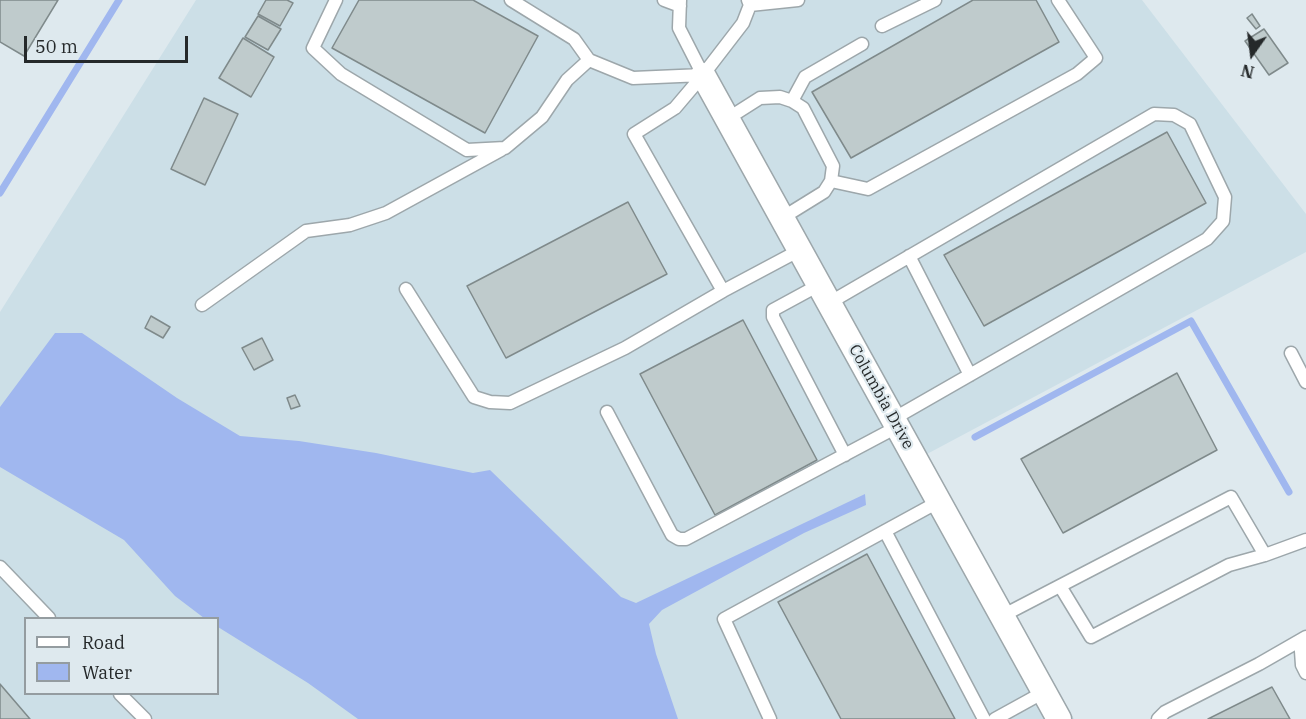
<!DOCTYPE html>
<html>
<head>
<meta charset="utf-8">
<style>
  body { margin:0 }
  #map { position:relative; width:1306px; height:719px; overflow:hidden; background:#dee9ee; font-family:"IBM Plex Serif",serif }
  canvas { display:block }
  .legend { position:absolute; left:24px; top:617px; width:195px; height:78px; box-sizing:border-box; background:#dee9ee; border:2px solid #949ca0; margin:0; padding:8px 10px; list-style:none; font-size:18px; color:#25292a }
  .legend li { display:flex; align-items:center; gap:12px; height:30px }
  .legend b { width:30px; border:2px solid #949ca0 }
  .north { position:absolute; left:1222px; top:24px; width:60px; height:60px; -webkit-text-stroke:4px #dee9ee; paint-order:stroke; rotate:194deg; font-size:16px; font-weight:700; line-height:24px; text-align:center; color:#25292a }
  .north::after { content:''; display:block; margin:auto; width:21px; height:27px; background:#25292a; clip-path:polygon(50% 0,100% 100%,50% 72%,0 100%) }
  .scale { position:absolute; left:24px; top:36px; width:164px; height:27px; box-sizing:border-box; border:3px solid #25292a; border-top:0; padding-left:8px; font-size:18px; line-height:21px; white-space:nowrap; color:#25292a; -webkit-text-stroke:4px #dee9ee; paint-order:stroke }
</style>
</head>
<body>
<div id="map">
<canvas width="1306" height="719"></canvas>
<ul class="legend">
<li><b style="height:8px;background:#fff"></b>Road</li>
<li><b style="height:16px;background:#a0b7ef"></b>Water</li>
</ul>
<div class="north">N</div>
<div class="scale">50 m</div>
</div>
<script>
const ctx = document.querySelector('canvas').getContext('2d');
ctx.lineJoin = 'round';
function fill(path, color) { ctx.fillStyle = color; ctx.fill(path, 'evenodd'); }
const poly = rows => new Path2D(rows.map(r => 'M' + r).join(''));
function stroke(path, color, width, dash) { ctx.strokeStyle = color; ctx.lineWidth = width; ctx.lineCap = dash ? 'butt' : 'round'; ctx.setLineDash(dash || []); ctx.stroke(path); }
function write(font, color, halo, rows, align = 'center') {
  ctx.font = font + ' "IBM Plex Serif",serif'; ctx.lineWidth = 4.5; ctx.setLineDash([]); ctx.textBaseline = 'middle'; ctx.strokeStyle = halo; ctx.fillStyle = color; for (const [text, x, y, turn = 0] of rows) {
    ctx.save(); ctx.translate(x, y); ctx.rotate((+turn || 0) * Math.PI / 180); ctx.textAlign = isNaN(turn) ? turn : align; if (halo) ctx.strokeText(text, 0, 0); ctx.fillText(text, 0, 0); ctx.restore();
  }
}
fill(poly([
  [196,0,1142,0,1306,214,1306,252,927,454,1074,719,0,719,0,312],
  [26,618,218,618,218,694,26,694]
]), '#ccdfe7');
fill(poly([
  [55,333,82,333,177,398,240,436,299,441,376,453,473,473,490,470,621,597,636,603,865,494,866,505,804,533,662,610,649,624,656,654,678,719,358,719,308,683,218,627,218,618,204,618,175,596,124,540,0,467,0,407]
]), '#a0b7ef');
stroke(poly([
  [0,193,119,0],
  [975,437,1191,321,1289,492]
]), '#a0b7ef', 7);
const building = poly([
  [0,0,58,0,24,56,0,42,0,0],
  [266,0,287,0,293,3,280,26,258,14,266,0],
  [359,0,473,0,538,36,485,133,332,48,359,0],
  [973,0,1036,0,1059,42,851,158,812,92,973,0],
  [1252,14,1260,26,1256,29,1247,18,1252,14],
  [258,16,281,29,268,50,245,37,258,16],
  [1264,29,1288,63,1269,75,1245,41,1264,29],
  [243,38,274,57,251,97,219,78,243,38],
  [204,98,238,114,205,185,171,169,204,98],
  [1167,132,1206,203,984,326,944,255,1167,132],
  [628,202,667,274,506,358,467,286,628,202],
  [151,316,170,327,163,338,145,328,151,316],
  [743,320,817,460,715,515,640,374,743,320],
  [262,338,273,360,254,370,242,348,262,338],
  [1177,373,1217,450,1063,533,1021,459,1177,373],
  [295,395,300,406,291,409,287,398,295,395],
  [867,554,955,719,841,719,778,602,867,554],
  [0,684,30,719,0,719,0,684],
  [1272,687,1290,719,1208,719,1272,687]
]);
fill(building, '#bfcbcc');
stroke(building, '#7f8a8b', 1.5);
const service = poly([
  [336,0,313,48,341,74,467,150,505,148,542,117,567,80,589,60],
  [511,0,574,39,589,60,633,78,703,75],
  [664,0,680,6],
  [680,0,679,28,703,75],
  [748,0,750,5,743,23,703,75,675,108,634,134,723,291,800,250],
  [750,5,798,0],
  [882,26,935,0],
  [792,101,805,77,862,44],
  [727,119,760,98,780,97,792,101,803,108,833,166,831,181,824,192,782,218],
  [831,181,868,189,1077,74,1096,58,1058,0],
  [909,256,970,375],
  [819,285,773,310,773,317,845,455],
  [406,289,474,397,490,402,510,403,625,348,723,291],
  [829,303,1154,114,1174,115,1190,124,1225,197,1223,221,1207,239,893,419],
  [202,305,306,231,350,225,386,213,501,150],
  [1291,353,1306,382],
  [607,412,672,535,679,539,686,539,897,427],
  [885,531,984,719],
  [0,567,49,618],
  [1060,586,1091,637,1229,565,1265,555,1306,540],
  [1002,616,1231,497,1265,555],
  [1306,640,1301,651,1302,665,1306,673],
  [120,694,145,719],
  [770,719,724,619,938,502],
  [995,719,1044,692],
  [1158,719,1165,712,1259,664,1306,637]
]);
const minor = poly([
  [703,75,1059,719]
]);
stroke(service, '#9da7ab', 15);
stroke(minor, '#9da7ab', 27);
stroke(service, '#fff', 12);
stroke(minor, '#fff', 24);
write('16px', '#25292a', '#dee9ee', [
  ["Columbia Drive",881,397,61]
]);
</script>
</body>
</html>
